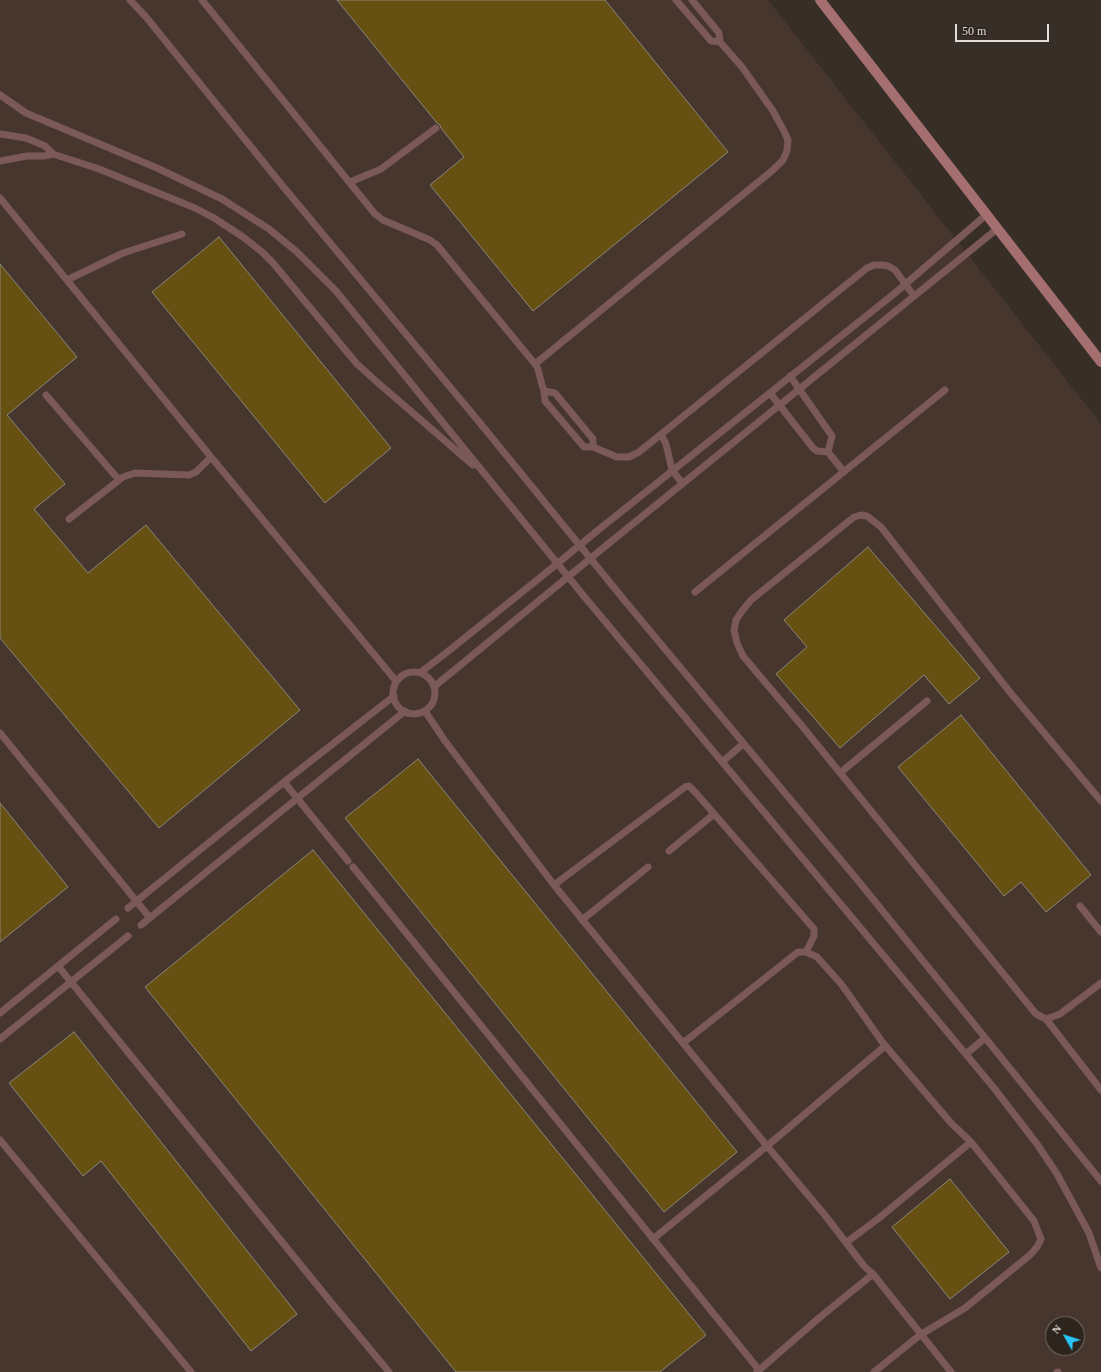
<!DOCTYPE html>
<html>
<head>
<meta charset="utf-8">
<style>
  body { margin:0 }
  #map { position:relative; width:1101px; height:1372px; overflow:hidden; background:#382e28; font-family:"Times New Roman",serif }
  canvas { display:block }
  .north { position:absolute; left:1045px; top:1316px; width:40px; height:40px; box-sizing:border-box; background:#2e241e; border:1px solid #766d68; border-radius:50%; rotate:309deg; font-size:11px; font-weight:700; line-height:16px; text-align:center; color:#e2dbd7 }
  .north::after { content:''; display:block; margin:auto; width:14px; height:18px; background:#28c8ff; clip-path:polygon(50% 0,100% 100%,50% 72%,0 100%) }
  .scale { position:absolute; left:955px; top:24px; width:94px; height:18px; box-sizing:border-box; border:2px solid #e2dbd7; border-top:0; padding-left:5px; font-size:12px; line-height:14px; white-space:nowrap; color:#e2dbd7; -webkit-text-stroke:3px #2e241e; paint-order:stroke }
</style>
</head>
<body>
<div id="map">
<canvas width="1101" height="1372"></canvas>
<div class="north">N</div>
<div class="scale">50 m</div>
</div>
<script>
const ctx = document.querySelector('canvas').getContext('2d');
ctx.lineJoin = 'round';
function fill(path, color) { ctx.fillStyle = color; ctx.fill(path, 'evenodd'); }
const poly = rows => new Path2D(rows.map(r => 'M' + r).join(''));
function stroke(path, color, width, dash) { ctx.strokeStyle = color; ctx.lineWidth = width; ctx.lineCap = dash ? 'butt' : 'round'; ctx.setLineDash(dash || []); ctx.stroke(path); }
fill(poly([
  [0,0,768,0,1101,424,1101,1372,0,1372],
  [1053,1324,1077,1324,1077,1348,1053,1348]
]), '#46362d');
const building = poly([
  [337,0,605,0,728,152,533,311,430,185,464,157,441,128,440,125,437,123,337,0],
  [219,237,391,448,325,503,152,292,219,237],
  [0,264,77,357,7,415,65,484,34,509,88,573,146,525,300,710,159,828,0,638,0,264],
  [868,547,980,678,949,704,924,675,840,748,776,674,807,647,784,620,868,547],
  [961,715,1091,875,1046,912,1021,882,1004,896,898,767,961,715],
  [418,759,737,1152,664,1212,345,818,418,759],
  [0,803,68,887,0,942,0,803],
  [313,850,706,1335,660,1372,456,1372,145,987,313,850],
  [74,1032,297,1314,251,1351,101,1161,83,1176,9,1083,74,1032],
  [950,1179,1009,1252,950,1299,892,1227,950,1179]
]);
fill(building, '#665113');
stroke(building, '#8b867b', 1);
stroke(poly([
  [130,0,146,17,281,184,480,423,625,601,860,883,1101,1181],
  [202,0,375,214,383,220,430,240,437,245,535,364,538,369,542,385,544,391,545,401,584,447,593,447,617,457,629,457,639,452,867,268,874,265,883,265,888,266,895,270,914,296],
  [692,0,719,33,720,42],
  [0,95,26,113,157,168,222,199,269,229,297,252,336,291,583,595,994,1088,1037,1144,1057,1174,1089,1233,1101,1268],
  [0,134,26,138,45,146,53,154,99,169,195,208,214,218,243,237,262,252,273,263,357,364,377,382,473,465],
  [0,161,27,156,44,156,53,154],
  [350,182,381,169,436,128],
  [0,198,211,457,396,681],
  [67,280,123,253,182,234],
  [535,364,773,170,783,160,787,151,788,140,784,131,773,111,742,67,720,42,711,41,676,0],
  [790,376,832,436,828,452],
  [544,391,555,393,593,439,593,447],
  [770,393,813,448,817,451,828,452,844,472],
  [46,395,119,480],
  [661,434,666,444,672,470,682,483],
  [69,519,123,477,135,473,189,475,196,472,211,457],
  [597,531,895,293,986,215],
  [608,544,997,229],
  [695,592,945,390],
  '393 693a21 21 0 1 1 42 0a21 21 0 1 1-42 0Z',
  [421,672,446,653,547,572],
  [435,686,558,585],
  [425,711,445,741,554,885,767,1146,653,1239],
  [0,733,150,918],
  [722,762,743,744],
  [840,773,927,701],
  [284,782,348,861],
  [1101,801,1009,691,881,527,867,516,861,515,854,517,751,600,742,611,736,620,734,630,737,643,743,656,802,726,1036,1014,1046,1019,1060,1014,1101,983],
  [669,851,714,814],
  [353,867,759,1370],
  [554,885,685,787,689,786,696,793,814,929,814,936,806,952],
  [1080,906,1101,932],
  [128,908,284,782,394,696],
  [582,920,648,867],
  [141,925,405,711],
  [58,966,330,1301,389,1372],
  [0,1013,116,919],
  [1046,1019,1101,1090],
  [0,1039,128,936],
  [683,1043,798,952,806,952,817,957,842,985,883,1043,951,1123,971,1142],
  [885,1046,767,1146,824,1214,864,1266,873,1274,951,1372],
  [966,1054,985,1038],
  [0,1140,191,1372],
  [847,1242,879,1218,971,1142,1034,1221,1041,1239,1037,1247,1030,1255,965,1308,920,1335,874,1372],
  [757,1372,819,1318,873,1274],
  [1057,1372,1058,1372]
]), '#7c5959', 7);
stroke(poly([
  [820,0,1101,362]
]), '#a56f6f', 10);
stroke(poly([
  [547,572,597,531],
  [558,585,608,544]
]), '#7c5959', 7);
</script>
</body>
</html>
